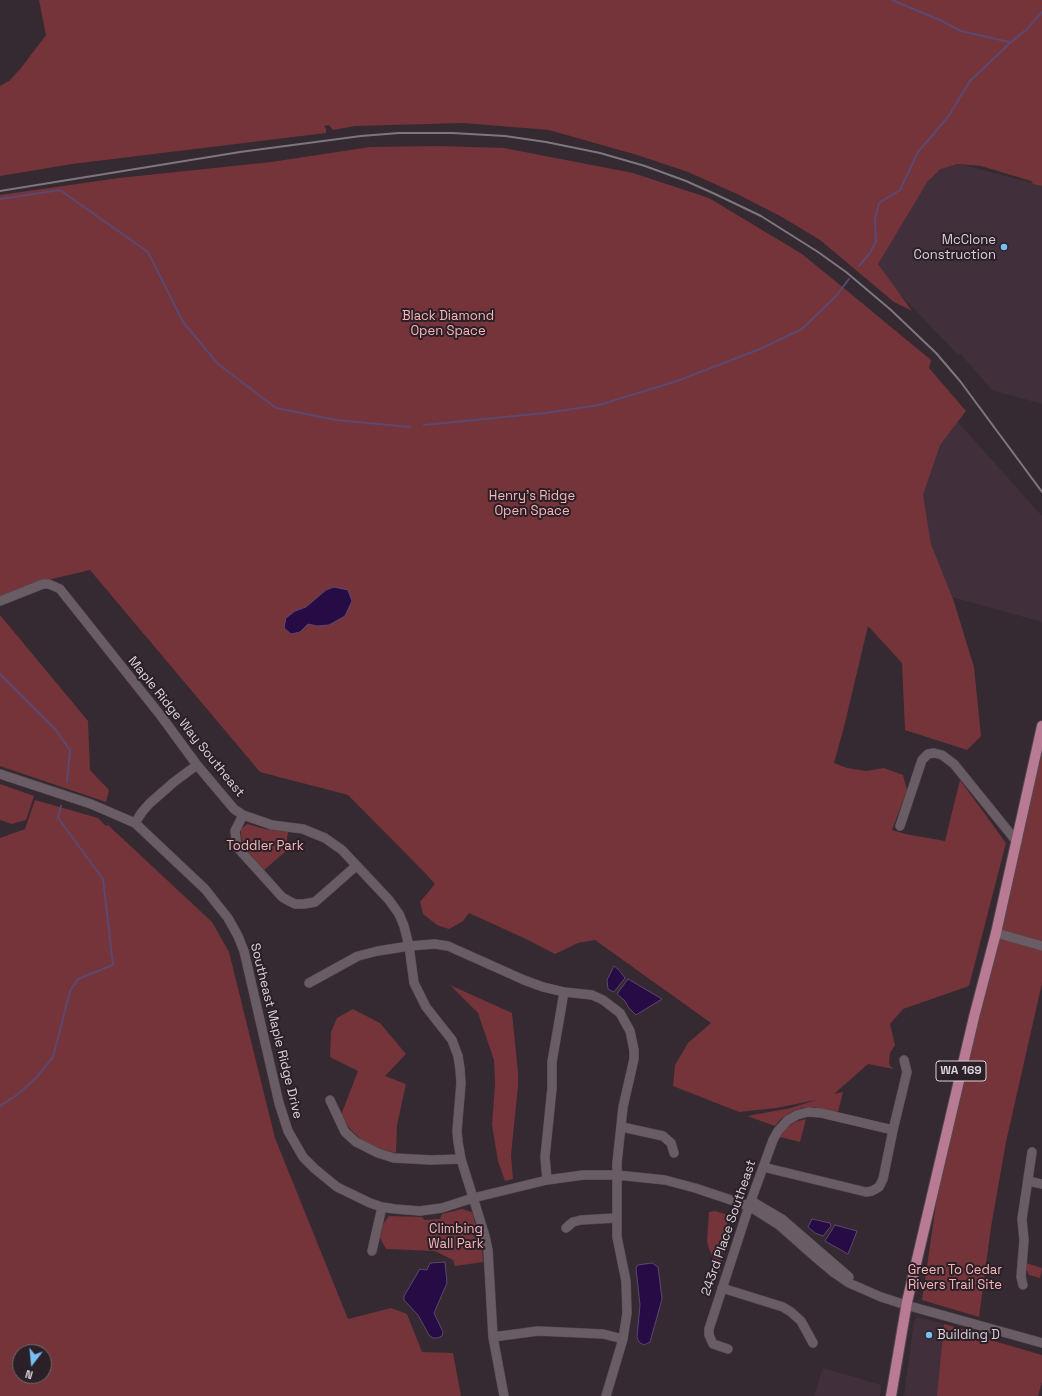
<!DOCTYPE html>
<html>
<head>
<meta charset="utf-8">
<style>
  body { margin:0 }
  #map { position:relative; width:1042px; height:1396px; overflow:hidden; background:#352a31; font-family:"Space Grotesk",sans-serif }
  canvas { display:block }
  .north { position:absolute; left:12px; top:1344px; width:40px; height:40px; box-sizing:border-box; background:#2b2028; border:1px solid #71676e; border-radius:50%; rotate:196deg; font-size:11px; font-weight:700; line-height:16px; text-align:center; color:#dad2d7 }
  .north::after { content:''; display:block; margin:auto; width:14px; height:18px; background:#78bff7; clip-path:polygon(50% 0,100% 100%,50% 72%,0 100%) }
</style>
</head>
<body>
<div id="map">
<canvas width="1042" height="1396"></canvas>
<div class="north">N</div>
</div>
<script>
const ctx = document.querySelector('canvas').getContext('2d');
ctx.lineJoin = 'round';
function fill(path, color) { ctx.fillStyle = color; ctx.fill(path, 'evenodd'); }
const poly = rows => new Path2D(rows.map(r => 'M' + r).join(''));
function stroke(path, color, width, dash) { ctx.strokeStyle = color; ctx.lineWidth = width; ctx.lineCap = dash ? 'butt' : 'round'; ctx.setLineDash(dash || []); ctx.stroke(path); }
function write(font, color, halo, rows, align = 'center') {
  ctx.font = font + ' "Space Grotesk",sans-serif'; ctx.lineWidth = 4; ctx.setLineDash([]); ctx.textBaseline = 'middle'; ctx.strokeStyle = halo; ctx.fillStyle = color; for (const [text, x, y, turn = 0] of rows) {
    ctx.save(); ctx.translate(x, y); ctx.rotate((+turn || 0) * Math.PI / 180); ctx.textAlign = isNaN(turn) ? turn : align; if (halo) ctx.strokeText(text, 0, 0); ctx.fillText(text, 0, 0); ctx.restore();
  }
}
fill(poly([
  [957,163,1042,186,1042,404,992,390,960,353,959,356,874,267,931,177,944,168],
  [942,404,1042,516,1042,622,883,578],
  [917,1317,944,1324,938,1396,904,1396,914,1321],
  [823,1368,881,1385,880,1396,814,1396]
]), '#41303b');
fill(poly([
  [39,0,1042,0,1042,186,1033,184,1031,181,981,166,957,164,941,169,928,181,878,264,912,311,894,302,820,240,782,217,737,194,688,172,637,155,549,130,464,123,355,126,333,130,329,125,324,126,326,129,326,133,72,164,0,176,0,86,9,81,21,68,46,35],
  [438,146,504,148,633,173,709,198,802,254,851,294,931,360,929,368,966,411,940,445,923,495,931,544,954,602,974,667,981,736,967,750,905,730,902,663,868,626,844,727,834,763,847,768,866,771,884,768,903,775,907,790,892,830,905,834,945,841,960,780,1006,843,969,986,903,1009,890,1024,895,1045,890,1053,889,1062,890,1066,894,1069,868,1064,834,1094,843,1092,838,1112,813,1107,802,1108,791,1112,780,1120,775,1126,747,1116,791,1108,816,1100,776,1108,739,1112,673,1086,675,1065,688,1043,711,1023,595,940,578,943,555,954,526,939,469,913,463,921,449,929,437,925,423,914,420,902,435,884,426,874,348,795,260,772,90,570,43,581,0,596,0,195,119,178,271,162,370,147],
  [0,615,88,721,90,770,109,790,106,802,0,766],
  [1042,742,1042,983,1006,1142,991,1227,979,1317,922,1300,938,1191,956,1107],
  [0,784,34,796,26,820,12,824,0,820],
  [35,800,98,818,106,826,108,825,212,922,229,952,275,1138,348,1319,391,1308,407,1314,422,1352,453,1353,461,1396,0,1396,0,838,25,829],
  [20,1352,44,1352,44,1376,20,1376],
  [247,824,265,829,288,832,285,852,264,870,245,848,242,843,241,834,241,829],
  [450,985,512,1013,518,1072,518,1086,511,1155,513,1179,505,1181,498,1161,492,1125,495,1084,494,1060,478,1013],
  [353,1009,380,1023,406,1054,385,1076,406,1084,397,1125,396,1153,376,1147,362,1140,351,1130,341,1115,358,1071,330,1057,331,1032,337,1018],
  [806,1119,800,1142,780,1137,785,1129,795,1122],
  [462,1209,472,1212,482,1246,483,1262,455,1266,453,1260,435,1251,386,1249,380,1238,383,1224,389,1216,422,1217,425,1220,440,1219,442,1214],
  [715,1211,728,1215,720,1273,709,1249,707,1241,709,1212],
  [1026,1263,1042,1268,1040,1278,1029,1275,1026,1269],
  [944,1324,977,1333,977,1336,1042,1355,1042,1382,1038,1396,937,1396]
]), '#74343a');
const water = poly([
  [334,587,348,590,352,601,345,616,329,625,317,626,308,624,300,632,291,634,284,628,286,618,295,611,306,607,326,590,334,587],
  [614,966,619,970,625,978,614,992,608,989,607,980,614,966],
  [628,979,662,999,636,1015,629,1008,625,1001,617,994,628,979],
  [812,1219,830,1223,831,1226,823,1236,815,1233,808,1227,812,1219],
  [835,1225,857,1231,848,1254,825,1241,835,1225],
  [445,1262,447,1283,434,1313,443,1332,442,1336,438,1338,433,1338,429,1335,418,1315,404,1300,404,1296,420,1269,427,1270,430,1263,445,1262],
  [652,1263,658,1267,662,1299,650,1342,644,1345,639,1342,637,1337,640,1305,636,1268,638,1265,652,1263]
]);
fill(water, '#260b44');
stroke(water, '#5c4770', 1);
stroke(poly([
  [892,0,942,21,961,31,1009,42],
  [0,199,60,190,148,252,183,322,218,364,276,408,336,420,410,427],
  [859,266,870,253,876,241,875,219,879,203,900,190,918,152,948,117,970,81,1010,43,1027,29,1042,12],
  [424,425,545,413,599,405,677,381,760,349,802,329,836,296,849,279],
  [0,674,55,729,70,750,67,782],
  [0,1106,17,1095,36,1078,53,1057,70,991,78,979,113,965,103,879,58,818,61,806]
]), '#5c4770', 2);
const minor = poly([
  [0,601,43,584,49,584,60,589,161,716,197,765,234,809,243,815,272,825,303,829,325,838,342,850,389,900,399,914,404,926,409,946,414,983,426,1007,452,1040,458,1056,460,1069,461,1083,457,1131,458,1142,461,1159,485,1236,488,1250,493,1337,504,1396],
  [0,774,91,804,135,823,205,889,220,908,228,918,238,936,244,951,279,1103,288,1131,303,1157,315,1169,337,1187,370,1203,382,1207,395,1209,420,1211,442,1208,473,1198,547,1180,583,1175,617,1175,665,1180,695,1188,749,1206,779,1225,814,1256,833,1272,849,1283,881,1297,906,1305,1042,1343],
  [243,815,235,831,237,847,282,897,289,901,295,904,304,904,315,902,356,866],
  [135,823,142,812,150,803,174,782,197,765],
  [900,826,922,760,928,754,934,753,942,755,954,764,1017,842],
  [996,933,1042,946],
  [309,983,358,956,378,951,409,946,435,944,448,946,524,980,543,987,564,992,592,995,603,1000,620,1013,630,1031,634,1050,634,1059,623,1107,617,1163,617,1237,626,1281,627,1313,623,1339,606,1396],
  [330,1100,345,1132,356,1142,378,1153,394,1158,431,1160,461,1159],
  [622,1127,663,1136,671,1143,674,1153],
  [763,1167,866,1192,872,1191,879,1187,883,1179,893,1130,907,1072,904,1060],
  [547,1180,545,1157,552,1088,552,1062,564,992],
  [1028,1181,1042,1184],
  [753,1202,782,1219,849,1277],
  [566,1228,573,1222,581,1220,616,1218],
  [372,1251,382,1207],
  [1023,1285,1021,1277,1024,1240,1022,1219,1032,1152],
  [722,1288,783,1307,791,1312,801,1321,813,1343],
  [493,1337,538,1331,603,1334,623,1339],
  [728,1349,713,1344,709,1335,709,1329,749,1206,773,1140,778,1131,788,1120,797,1115,808,1112,821,1113,893,1130]
]);
const major = poly([
  [891,1396,907,1302,974,1017,996,933,1042,726]
]);
stroke(minor, '#52484e', 10);
stroke(major, '#52484e', 12);
stroke(minor, '#695c64', 9);
stroke(major, '#b97b93', 10);
stroke(poly([
  [0,191,240,152,361,136,399,133,452,133,505,136,546,142,600,153,645,166,686,181,715,194,761,216,818,252,846,272,891,310,936,353,960,381,1042,492]
]), '#7f767c', 2);
for (const [x, y, r, color] of [
  [1004,247,4,"#78bff7"],
  [929,1335,4,"#78bff7"]
]) { const dot = new Path2D(); dot.arc(x, y, r, 0, 2 * Math.PI); ctx.fillStyle = color; ctx.fill(dot); stroke(dot, '#2b2028', 1.5); }
for (const [x, y, w] of [
  [961,1071,50]
]) { const box = new Path2D(); box.roundRect(x - w / 2, y - 10, w, 20, 3); ctx.fillStyle = '#2b2028'; ctx.fill(box); stroke(box, '#dad2d7', 1); }
write('bold 12px', '#dad2d7', null, [
  ["WA 169",961,1071]
]);
write('13px', '#dad2d7', '#2b2028', [
  ["McClone",996,240],
  ["Construction",996,255],
  ["Building D",937,1335,"left"]
], 'right');
write('13px', '#f8b5b8', '#2b2028', [
  ["Black Diamond",448,316],
  ["Open Space",448,331],
  ["Henry's Ridge",532,496],
  ["Open Space",532,511],
  ["Toddler Park",265,846],
  ["Climbing",456,1229],
  ["Wall Park",456,1244],
  ["Green To Cedar",955,1270],
  ["Rivers Trail Site",955,1285]
]);
write('13px', '#dad2d7', '#2b2028', [
  ["Maple Ridge Way Southeast",186,727,51],
  ["Southeast Maple Ridge Drive",276,1031,76],
  ["243rd Place Southeast",729,1228,-71]
]);
</script>
</body>
</html>
